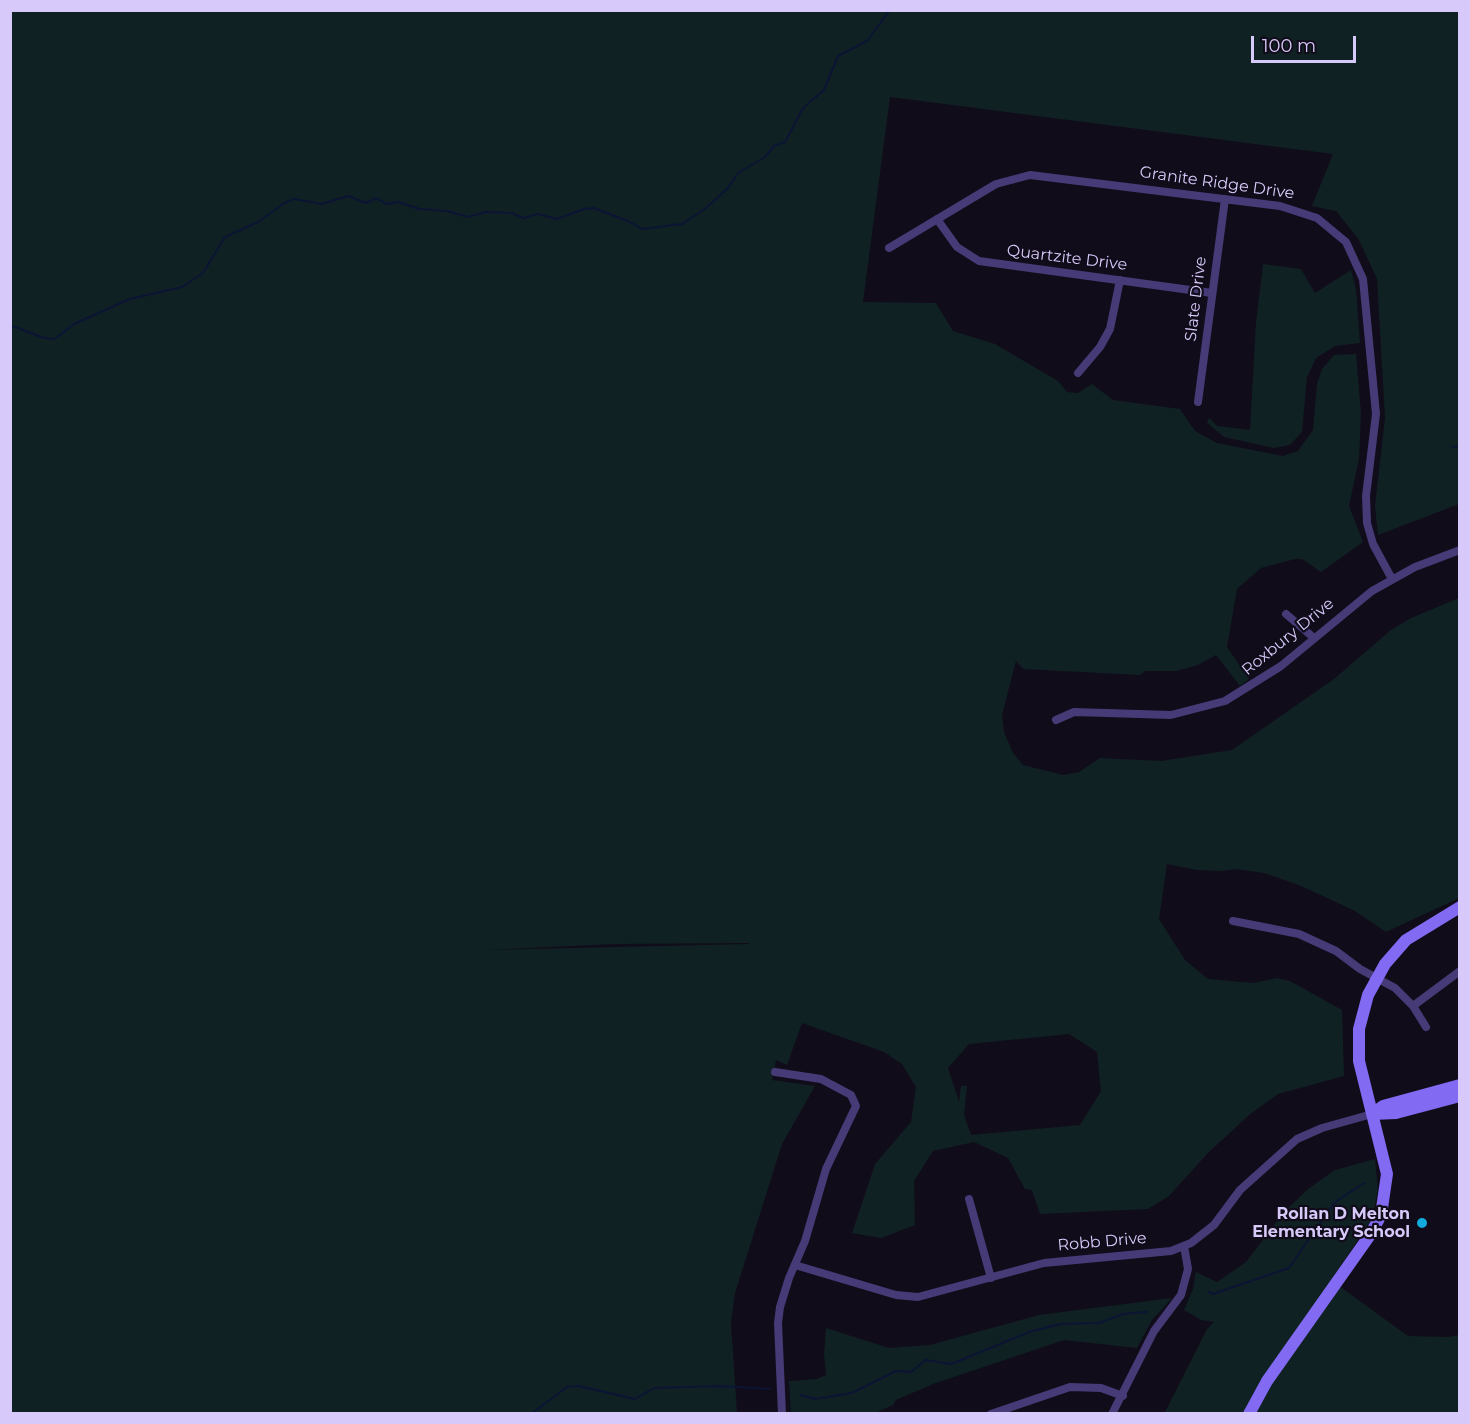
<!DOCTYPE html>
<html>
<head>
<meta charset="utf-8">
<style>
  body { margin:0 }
  #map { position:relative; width:1470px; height:1424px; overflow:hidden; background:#110c1a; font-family:Montserrat,sans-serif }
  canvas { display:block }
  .frame { position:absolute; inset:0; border:12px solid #d7cafa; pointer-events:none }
  .scale { position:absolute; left:1251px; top:36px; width:105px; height:27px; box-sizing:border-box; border:3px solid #d7cafa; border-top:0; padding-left:8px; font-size:18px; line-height:21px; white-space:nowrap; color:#d7cafa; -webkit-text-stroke:4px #110c1a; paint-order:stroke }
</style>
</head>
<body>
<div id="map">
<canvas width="1470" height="1424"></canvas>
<div class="frame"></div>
<div class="scale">100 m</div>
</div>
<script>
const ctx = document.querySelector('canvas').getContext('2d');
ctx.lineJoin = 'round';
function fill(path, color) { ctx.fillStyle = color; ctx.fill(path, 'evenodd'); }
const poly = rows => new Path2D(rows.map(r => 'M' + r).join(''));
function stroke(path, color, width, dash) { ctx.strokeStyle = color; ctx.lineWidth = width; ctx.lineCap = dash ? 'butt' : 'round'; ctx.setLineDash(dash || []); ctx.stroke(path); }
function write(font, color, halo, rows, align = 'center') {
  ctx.font = font + ' Montserrat,sans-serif'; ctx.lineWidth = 4.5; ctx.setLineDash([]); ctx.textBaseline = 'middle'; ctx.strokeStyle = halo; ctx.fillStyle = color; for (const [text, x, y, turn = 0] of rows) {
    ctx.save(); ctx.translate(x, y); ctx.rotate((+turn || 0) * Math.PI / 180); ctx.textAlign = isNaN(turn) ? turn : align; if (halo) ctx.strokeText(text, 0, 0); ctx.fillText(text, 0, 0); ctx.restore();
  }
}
fill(poly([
  [10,11,1459,11,1459,504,1378,535,1375,506,1385,418,1377,279,1359,240,1336,211,1312,206,1333,154,890,97,863,302,936,303,953,331,995,344,1058,381,1067,392,1078,393,1092,384,1113,400,1180,409,1195,431,1217,443,1283,456,1298,451,1313,430,1317,384,1322,369,1334,355,1356,354,1361,413,1359,459,1349,506,1363,542,1321,572,1302,559,1295,559,1261,568,1237,589,1227,647,1249,679,1240,686,1216,655,1198,665,1176,671,1145,671,1140,675,1023,669,1016,661,1002,715,1004,732,1013,753,1023,765,1063,775,1079,772,1100,758,1161,761,1232,750,1334,679,1391,630,1411,618,1459,598,1459,898,1386,932,1355,911,1299,885,1264,873,1236,869,1221,871,1197,870,1167,864,1159,919,1185,960,1208,979,1253,983,1277,978,1290,981,1342,1010,1344,1076,1278,1094,1249,1115,1208,1153,1169,1196,1148,1209,1040,1214,1032,1190,1025,1189,1008,1158,974,1142,933,1151,914,1181,915,1225,881,1238,852,1233,875,1164,911,1122,916,1087,902,1064,884,1052,802,1023,787,1065,776,1060,772,1080,815,1086,782,1144,735,1293,731,1323,737,1413,11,1413],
  [749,943,749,944,484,950,616,944],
  [1069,1034,1097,1052,1101,1091,1080,1125,971,1135,964,1115,967,1086,961,1086,959,1102,948,1068,969,1044],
  [1263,264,1301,269,1315,293,1351,270,1356,289,1360,343,1335,346,1316,358,1307,377,1302,432,1290,445,1274,448,1224,437,1207,423,1209,418,1217,426,1250,430,1256,323],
  [1375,1159,1378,1190,1372,1219,1331,1280,1408,1336,1448,1337,1459,1335,1459,1413,1164,1414,1207,1329,1214,1322,1201,1320,1184,1310,1193,1289,1196,1272,1217,1282,1246,1262,1284,1212,1308,1189,1335,1170],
  [1172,1298,1152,1320,1137,1348,1064,1340,933,1384,896,1400,893,1405,875,1413,791,1413,789,1381,817,1379,826,1375,824,1354,826,1328,889,1348,930,1345,1039,1315]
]), '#102124');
stroke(poly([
  [10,325,44,338,55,339,74,324,130,299,182,287,203,273,225,237,260,221,284,203,294,199,322,204,348,196,366,203,376,198,387,204,399,202,419,209,447,211,468,217,486,212,512,213,524,218,537,214,557,219,584,209,594,208,628,221,642,229,682,224,705,209,728,188,738,173,765,157,774,146,785,142,803,108,824,90,838,56,867,41,890,10],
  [1452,447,1460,446],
  [1209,1292,1213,1294,1289,1268,1334,1203,1364,1183],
  [801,1395,815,1399,852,1393,896,1371,911,1372,926,1360,951,1364,1032,1331,1061,1324,1099,1323,1123,1314,1146,1312],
  [531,1414,567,1387,578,1386,635,1399,654,1388,720,1386,770,1389]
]), '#0c1434', 2);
stroke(poly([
  [937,219,957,247,979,261,1212,293],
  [889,248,996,184,1030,175,1280,206,1317,218,1346,242,1363,279,1376,414,1366,496,1367,523,1373,544,1392,579],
  [1078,373,1100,347,1110,329,1120,280],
  [1198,402,1225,199],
  [1286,614,1314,638],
  [1056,720,1074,712,1171,715,1225,701,1281,666,1372,591,1415,567,1460,550],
  [1233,921,1299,934,1336,951,1360,969,1395,988,1413,1006,1426,1027],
  [1413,1006,1460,971],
  [775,1072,821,1079,851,1095,856,1106,826,1169,805,1241,789,1278,780,1307,778,1323,782,1414],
  [969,1199,991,1278],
  [795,1265,896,1295,918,1297,1044,1263,1171,1251,1191,1243,1214,1225,1240,1190,1297,1139,1322,1128,1372,1114],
  [991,1414,1070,1387,1101,1388,1123,1396],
  [1112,1414,1154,1331,1181,1295,1188,1269,1184,1246]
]), '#463b76', 8);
stroke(poly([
  [1372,1114,1383,1106,1460,1085],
  [1372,1114,1396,1113,1460,1096],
  [1249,1414,1267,1381,1370,1235,1381,1215,1387,1174,1359,1061,1359,1029,1368,995,1385,964,1406,940,1460,907]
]), '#826af2', 12);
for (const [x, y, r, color] of [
  [1422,1223,6,"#13aadd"]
]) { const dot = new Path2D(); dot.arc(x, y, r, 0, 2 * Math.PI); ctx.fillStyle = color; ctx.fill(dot); stroke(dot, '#110c1a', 2); }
write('16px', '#d7cafa', '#110c1a', [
  ["Granite Ridge Drive",1217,183,8],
  ["Quartzite Drive",1067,258,7],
  ["Slate Drive",1196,299,-83],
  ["Roxbury Drive",1288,637,-39],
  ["Robb Drive",1102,1242,-5]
]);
write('bold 16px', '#d7cafa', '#110c1a', [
  ["Rollan D Melton",1410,1214],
  ["Elementary School",1410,1232]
], 'right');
</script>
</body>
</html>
